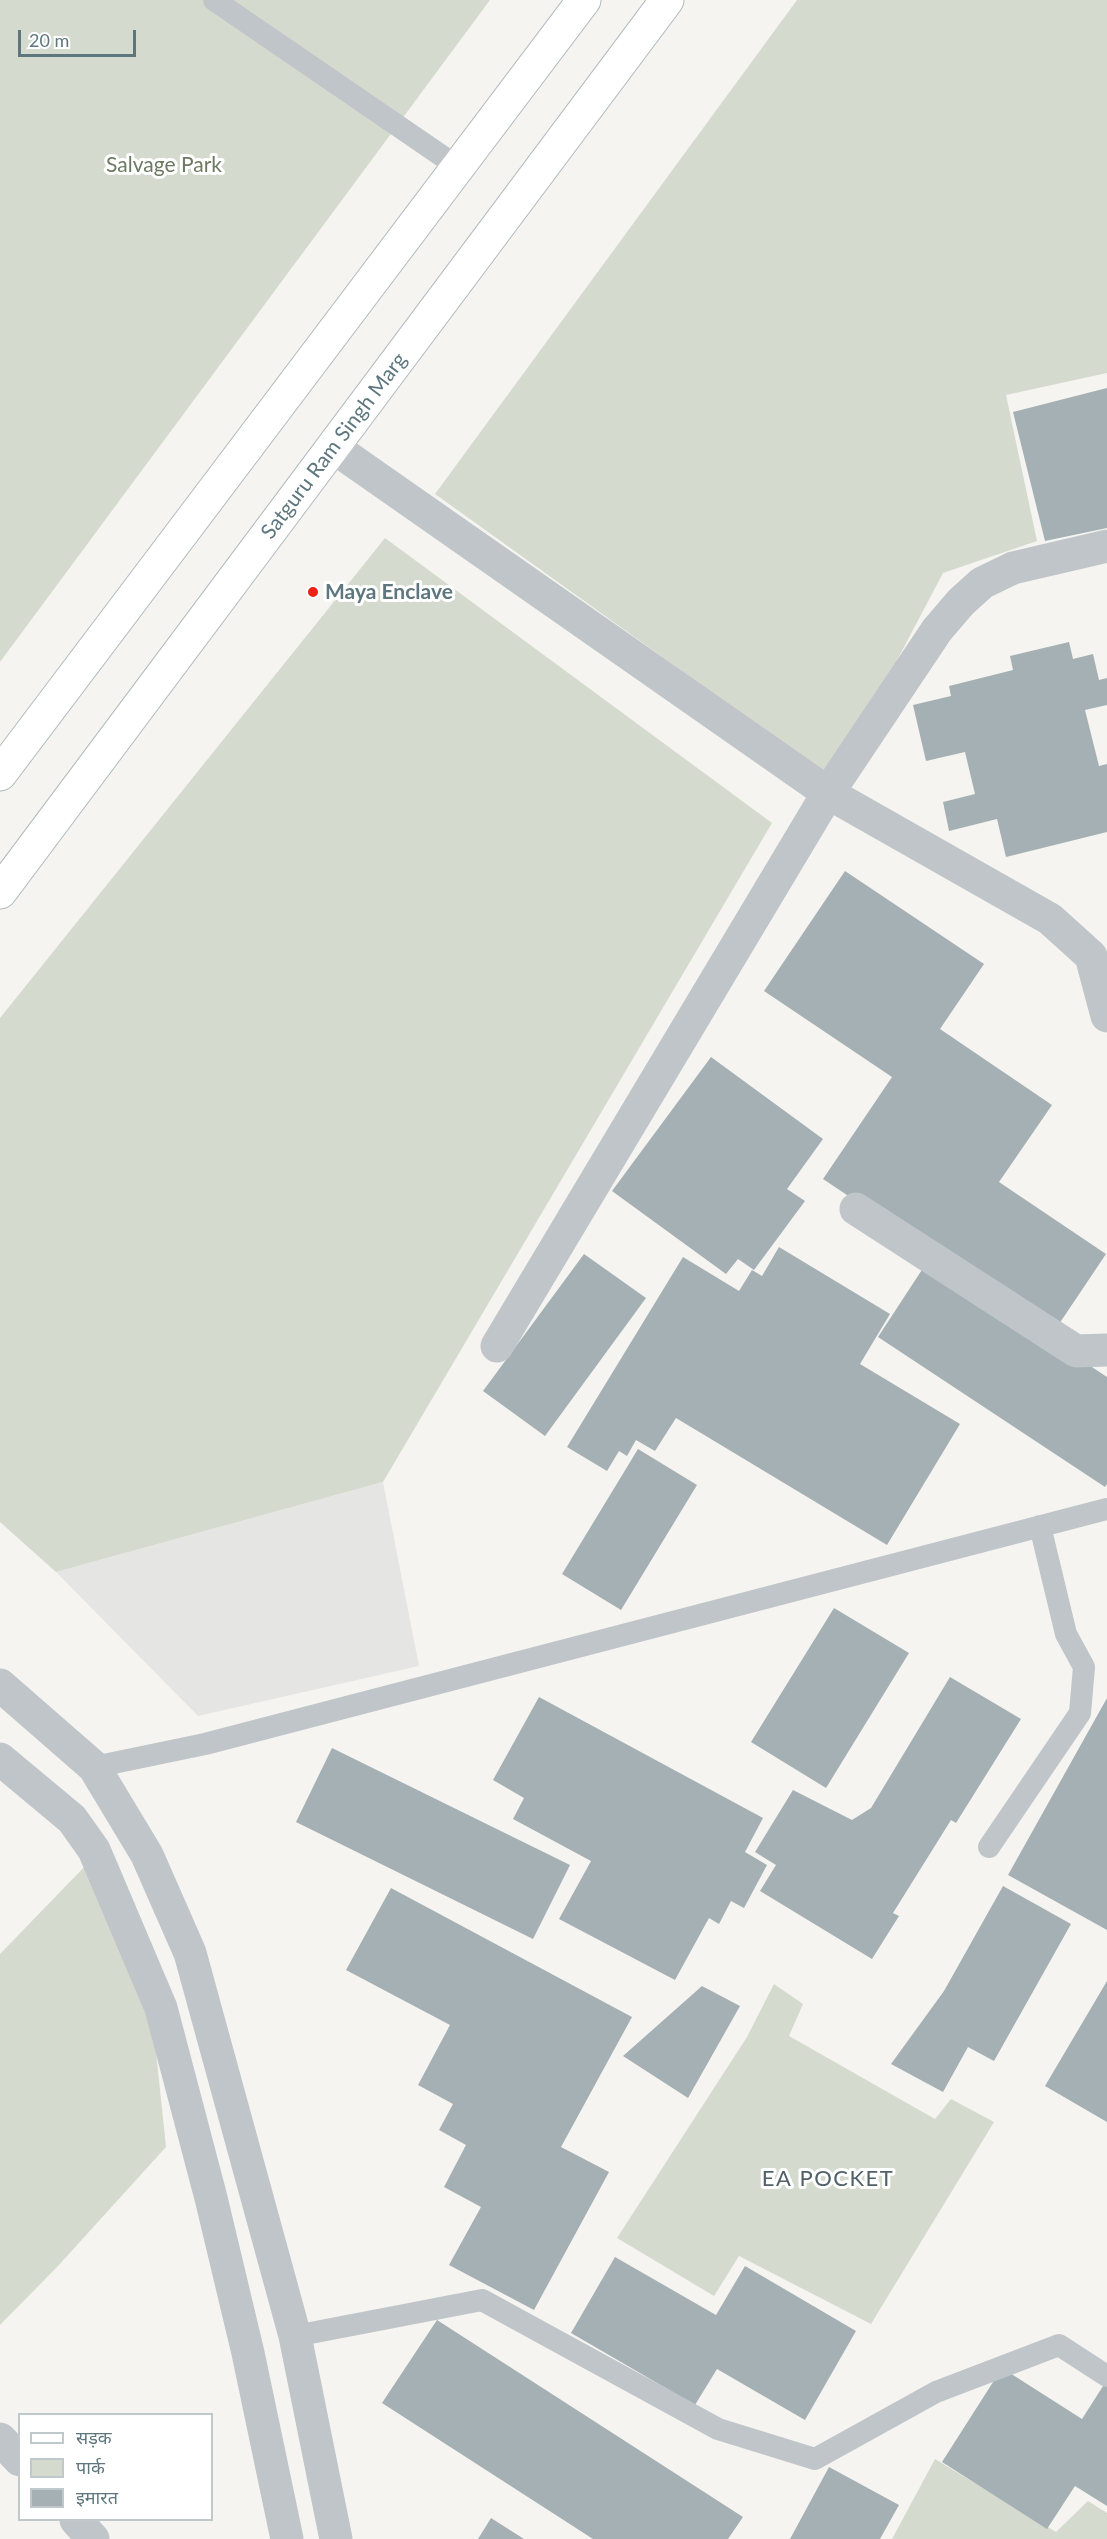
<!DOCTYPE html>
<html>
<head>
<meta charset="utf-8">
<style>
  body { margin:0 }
  #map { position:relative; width:1107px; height:2539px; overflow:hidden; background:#f5f4f0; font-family:Lato,"Noto Sans Devanagari",sans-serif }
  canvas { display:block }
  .legend { position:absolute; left:18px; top:2413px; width:195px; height:108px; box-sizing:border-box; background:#fff; border:2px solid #bfc8cb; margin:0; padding:8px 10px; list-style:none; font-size:18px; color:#5e767e }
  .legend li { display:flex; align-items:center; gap:12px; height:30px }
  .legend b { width:30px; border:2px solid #bfc8cb }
  .scale { position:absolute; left:18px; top:30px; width:118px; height:27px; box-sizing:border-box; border:3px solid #5e767e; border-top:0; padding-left:8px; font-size:18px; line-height:21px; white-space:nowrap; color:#5e767e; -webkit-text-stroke:4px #fff; paint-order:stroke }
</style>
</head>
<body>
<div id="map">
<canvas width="1107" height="2539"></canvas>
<ul class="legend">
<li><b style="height:8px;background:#fff"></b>सड़क</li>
<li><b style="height:16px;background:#d5dacf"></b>पार्क</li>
<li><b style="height:16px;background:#a4b0b3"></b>इमारत</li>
</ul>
<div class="scale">20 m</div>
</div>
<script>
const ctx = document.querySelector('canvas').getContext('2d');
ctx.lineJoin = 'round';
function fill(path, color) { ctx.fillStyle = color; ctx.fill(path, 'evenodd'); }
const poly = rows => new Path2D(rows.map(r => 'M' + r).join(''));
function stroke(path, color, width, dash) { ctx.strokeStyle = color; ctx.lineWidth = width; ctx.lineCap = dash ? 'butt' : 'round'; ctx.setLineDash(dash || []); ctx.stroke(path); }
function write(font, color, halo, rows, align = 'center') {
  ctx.font = font + ' Lato,sans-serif'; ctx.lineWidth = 6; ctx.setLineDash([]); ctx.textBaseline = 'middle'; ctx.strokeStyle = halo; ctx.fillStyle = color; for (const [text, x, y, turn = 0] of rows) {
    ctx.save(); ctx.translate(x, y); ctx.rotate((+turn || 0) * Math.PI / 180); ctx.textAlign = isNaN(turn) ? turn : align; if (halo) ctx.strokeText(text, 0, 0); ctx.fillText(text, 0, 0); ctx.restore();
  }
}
fill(poly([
  [383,1482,419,1666,198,1716,56,1572]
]), '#e5e6e4');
fill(poly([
  [0,0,490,0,0,662],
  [797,0,1107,0,1107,373,1006,395,1037,541,943,573,834,780,435,494],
  [385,538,772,823,383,1482,56,1572,0,1522,0,1018],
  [90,1861,144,1937,166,2147,58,2266,0,2325,0,1954],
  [774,1984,803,2004,789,2036,935,2119,951,2099,994,2122,871,2324,739,2256,714,2296,617,2238,747,2037],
  [935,2459,1056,2532,1088,2501,1107,2513,1107,2539,892,2539]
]), '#d5dacf');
fill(poly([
  [1107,388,1107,528,1045,541,1013,412],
  [1069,642,1073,659,1093,654,1099,680,1107,678,1107,705,1085,710,1099,766,1107,764,1107,832,1006,857,997,819,949,831,943,802,975,794,965,752,926,761,913,705,951,696,949,686,1013,670,1010,656],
  [845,871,984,964,940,1029,1052,1105,999,1182,1106,1254,1053,1333,823,1179,892,1077,764,991],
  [711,1057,823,1139,787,1189,805,1201,754,1270,738,1259,726,1274,612,1191],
  [779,1247,890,1314,860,1364,960,1424,887,1545,676,1418,655,1451,636,1440,627,1456,619,1451,607,1471,567,1447,683,1257,739,1291,752,1270,762,1276],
  [584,1254,646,1298,545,1436,483,1391],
  [929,1259,1107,1377,1107,1484,1105,1487,878,1337],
  [638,1449,697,1485,621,1610,562,1574],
  [834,1608,909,1653,826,1788,751,1742],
  [950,1677,1021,1719,956,1823,951,1820,893,1913,899,1916,872,1959,760,1891,776,1865,755,1852,793,1790,852,1820,871,1808],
  [539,1697,763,1818,745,1852,767,1865,744,1908,731,1901,719,1924,709,1918,675,1980,559,1919,591,1861,513,1819,524,1798,493,1780],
  [1107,1698,1107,1930,1008,1875],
  [332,1748,570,1865,533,1939,296,1822],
  [1003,1886,1071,1924,994,2061,968,2047,943,2092,891,2064,944,1991],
  [391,1888,632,2017,561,2147,609,2172,534,2310,449,2265,481,2207,444,2187,466,2145,439,2130,453,2104,418,2085,450,2025,346,1970],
  [1107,1981,1107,2122,1045,2086],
  [702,1986,740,2006,688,2098,623,2056],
  [615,2257,716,2315,745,2266,856,2331,805,2420,717,2369,695,2405,571,2333],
  [437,2320,743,2517,728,2539,593,2539,382,2403],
  [1002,2368,1082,2419,1105,2383,1107,2384,1107,2506,1075,2486,1047,2529,942,2462],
  [829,2467,899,2505,880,2539,790,2539],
  [491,2518,524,2539,478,2539]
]), '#a4b0b3');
const secondary = poly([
  [0,774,584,0],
  [0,892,667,0]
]);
stroke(secondary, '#afb8bb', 35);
stroke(poly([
  [214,0,458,167],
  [94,1767,205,1744,1107,1509],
  [989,1847,1080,1713,1084,1667,1066,1634,1040,1526],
  [295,2336,482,2300,718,2429,815,2459,936,2392,1059,2345,1107,2376]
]), '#bfc5c8', 22);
stroke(poly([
  [333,447,828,793,1050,919,1091,956,1107,1016],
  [856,1209,1076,1351,1107,1350],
  [497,1346,828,793,937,630,961,602,982,583,1013,568,1107,546],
  [0,2439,20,2460],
  [76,2520,93,2539]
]), '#bfc5c8', 33);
stroke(poly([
  [0,1685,94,1767,147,1855,190,1953,295,2336,336,2539],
  [0,1759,72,1819,94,1850,161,2008,211,2198,248,2353,287,2539]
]), '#bfc5c8', 33);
stroke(secondary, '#fff', 33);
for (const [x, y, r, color] of [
  [313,592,6,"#ef2016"]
]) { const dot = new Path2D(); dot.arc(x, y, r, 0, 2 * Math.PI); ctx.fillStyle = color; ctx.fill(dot); stroke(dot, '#fff', 2); }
write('21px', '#6b7a61', '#fff', [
  ["Salvage Park",164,165]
]);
write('21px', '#5e767e', '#fff', [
  ["Satguru Ram Singh Marg",334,446,-53]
]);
write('bold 21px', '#5e767e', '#fff', [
  ["Maya Enclave",325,592]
], 'left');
ctx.letterSpacing = '1.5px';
write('22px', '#506268', '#fff', [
  ["EA POCKET",828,2179]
]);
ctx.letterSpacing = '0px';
</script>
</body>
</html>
